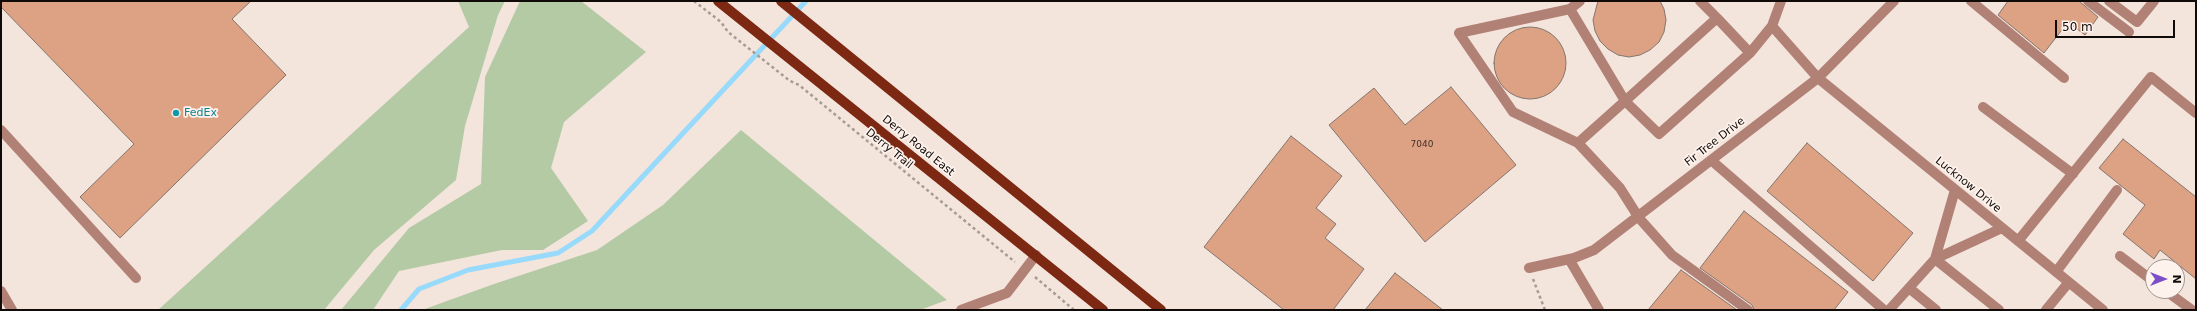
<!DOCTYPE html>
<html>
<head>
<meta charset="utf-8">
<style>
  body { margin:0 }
  #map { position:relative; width:2197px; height:311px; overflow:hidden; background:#f3e4dc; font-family:"DejaVu Sans",sans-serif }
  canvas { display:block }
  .frame { position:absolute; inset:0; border:2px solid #100b08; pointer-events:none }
  .north { position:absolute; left:2145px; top:259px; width:40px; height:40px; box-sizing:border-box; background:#fef2ec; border:1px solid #9f9691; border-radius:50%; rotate:90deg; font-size:11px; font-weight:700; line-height:16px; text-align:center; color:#100b08 }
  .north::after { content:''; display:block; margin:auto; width:14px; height:18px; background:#7c4ec7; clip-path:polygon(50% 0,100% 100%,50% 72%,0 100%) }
  .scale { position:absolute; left:2055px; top:20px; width:120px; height:18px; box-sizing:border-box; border:2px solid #100b08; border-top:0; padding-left:5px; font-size:12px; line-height:14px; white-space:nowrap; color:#100b08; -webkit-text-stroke:3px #fef2ec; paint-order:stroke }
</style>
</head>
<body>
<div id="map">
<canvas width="2197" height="311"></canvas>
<div class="frame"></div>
<div class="north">N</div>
<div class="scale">50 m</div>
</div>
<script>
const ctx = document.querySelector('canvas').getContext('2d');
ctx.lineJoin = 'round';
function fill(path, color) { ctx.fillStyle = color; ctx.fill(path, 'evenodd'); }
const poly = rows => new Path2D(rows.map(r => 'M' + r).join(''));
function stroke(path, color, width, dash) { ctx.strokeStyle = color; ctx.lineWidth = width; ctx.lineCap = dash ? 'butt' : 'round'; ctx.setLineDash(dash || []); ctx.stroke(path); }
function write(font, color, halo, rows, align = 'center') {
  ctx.font = font + ' "DejaVu Sans",sans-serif'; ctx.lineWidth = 3.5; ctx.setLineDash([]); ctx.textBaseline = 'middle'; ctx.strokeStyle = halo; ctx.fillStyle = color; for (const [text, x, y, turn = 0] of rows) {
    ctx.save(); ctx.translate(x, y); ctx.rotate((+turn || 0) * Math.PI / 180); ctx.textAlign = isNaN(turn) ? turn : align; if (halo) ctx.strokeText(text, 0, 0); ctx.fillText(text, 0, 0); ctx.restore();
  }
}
fill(poly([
  [458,1,505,1,498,15,465,126,456,180,374,250,324,310,158,310,469,27],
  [520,1,581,1,646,52,564,122,551,168,588,221,543,250,502,250,399,271,373,310,341,310,409,228,481,184,485,77],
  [741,130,947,300,920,310,422,310,494,284,597,250,663,205]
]), '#b4caa4');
stroke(poly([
  [401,310,419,289,468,270,558,253,592,231,806,1]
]), '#97dafc', 5);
const building = poly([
  [1,1,251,1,232,19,286,75,120,238,80,197,134,144,1,7,1,1],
  [1598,1,1660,1,1664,9,1666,20,1664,32,1659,42,1650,50,1640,55,1629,57,1618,55,1608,49,1600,41,1595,31,1593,20,1598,1],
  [2008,1,2079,1,2098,17,2085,35,2068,22,2044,53,1998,15,2008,1],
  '1494 63a36 36 0 1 1 72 0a36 36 0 1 1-72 0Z',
  [1451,87,1516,165,1425,242,1329,125,1374,88,1405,125,1451,87],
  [1291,136,1342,176,1316,208,1336,224,1325,238,1364,269,1333,310,1284,310,1204,247,1291,136],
  [2123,139,2196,197,2196,279,2160,250,2154,259,2123,234,2145,205,2099,168,2123,139],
  [1807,143,1913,233,1873,281,1767,191,1807,143],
  [1744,211,1848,292,1834,310,1754,310,1752,305,1700,268,1744,211],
  [1681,270,1737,310,1648,310,1681,270],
  [1395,273,1443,310,1365,310,1395,273]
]);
fill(building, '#dda183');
stroke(building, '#83756e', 1);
stroke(poly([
  [694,1,721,22,728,32,790,81,799,85,1015,262],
  [1035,277,1074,310],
  [1533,279,1545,310]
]), '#a79b95', 2.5, [3, 3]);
stroke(poly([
  [1700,1,1717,18],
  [1971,1,2064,78],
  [2088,1,2129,32],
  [2109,1,2137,22,2154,1],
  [1570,9,1625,101,1578,143,1620,188,1639,218,1672,255,1748,310],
  [1772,26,1818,78,2103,310],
  [1750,53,1717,18,1625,101,1659,134,1750,53,1772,26,1781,1],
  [1983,107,2073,174],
  [1,130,136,278],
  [1578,143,1513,112,1459,33,1570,9,1580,1],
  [1711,160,1884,310],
  [2018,241,2151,77,2196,113],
  [2120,256,2153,281],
  [1569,259,1599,310],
  [1935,259,1999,310],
  [1935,259,1955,190],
  [1529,268,1574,258,1594,250,1818,78,1894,1],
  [2056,272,2117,190],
  [1909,288,1936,310],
  [1,291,12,310],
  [2166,291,2192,310],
  [961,310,1007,293,1036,255],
  [1889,310,1935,259,2002,228],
  [2046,310,2069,282]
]), '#b28175', 10);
stroke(poly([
  [718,1,1103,310],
  [781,1,1161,310]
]), '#7c2813', 10);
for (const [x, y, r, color] of [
  [176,113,4,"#0f9aa8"]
]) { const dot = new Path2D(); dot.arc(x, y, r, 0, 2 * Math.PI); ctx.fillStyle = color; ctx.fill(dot); stroke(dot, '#fef2ec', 1.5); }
write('9px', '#433027', null, [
  ["7040",1422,145]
]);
write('11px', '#0d838f', '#fef2ec', [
  ["FedEx",184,113]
], 'left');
write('11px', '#100b08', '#fef2ec', [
  ["Fir Tree Drive",1715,142,-38],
  ["Derry Road East",918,146,39],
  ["Derry Trail",889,149,39],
  ["Lucknow Drive",1968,185,39]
]);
</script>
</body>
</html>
